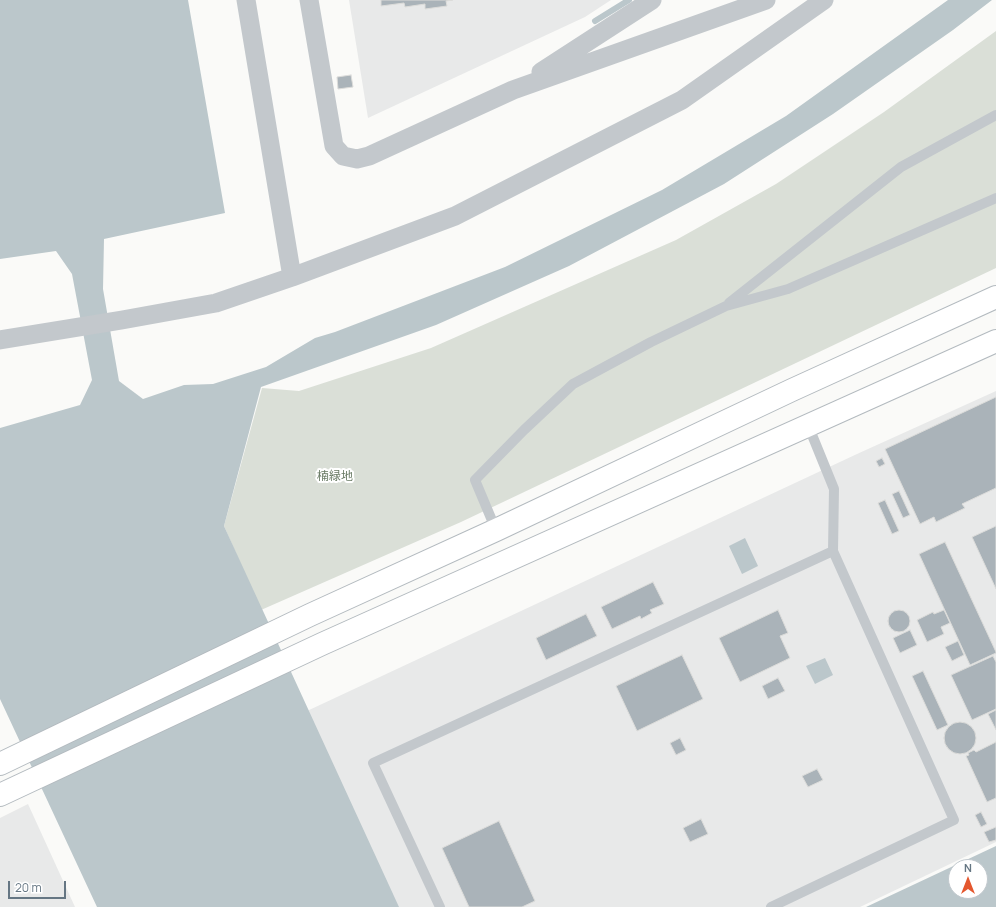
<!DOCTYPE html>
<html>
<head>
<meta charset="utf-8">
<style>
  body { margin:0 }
  #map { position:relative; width:996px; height:907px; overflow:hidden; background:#fafaf8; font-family:Manrope,sans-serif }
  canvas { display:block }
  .north { position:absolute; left:948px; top:859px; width:40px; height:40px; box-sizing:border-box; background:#fff; border:1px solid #c1c8cd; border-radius:50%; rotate:0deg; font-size:11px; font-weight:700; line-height:16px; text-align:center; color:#657683 }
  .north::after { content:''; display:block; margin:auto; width:14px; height:18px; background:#e4572e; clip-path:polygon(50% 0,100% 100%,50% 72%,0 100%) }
  .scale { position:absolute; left:8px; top:881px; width:58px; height:18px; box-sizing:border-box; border:2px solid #657683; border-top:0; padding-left:5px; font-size:12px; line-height:14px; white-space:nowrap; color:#657683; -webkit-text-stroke:3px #fff; paint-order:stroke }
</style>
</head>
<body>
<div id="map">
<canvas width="996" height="907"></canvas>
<div class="north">N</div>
<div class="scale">20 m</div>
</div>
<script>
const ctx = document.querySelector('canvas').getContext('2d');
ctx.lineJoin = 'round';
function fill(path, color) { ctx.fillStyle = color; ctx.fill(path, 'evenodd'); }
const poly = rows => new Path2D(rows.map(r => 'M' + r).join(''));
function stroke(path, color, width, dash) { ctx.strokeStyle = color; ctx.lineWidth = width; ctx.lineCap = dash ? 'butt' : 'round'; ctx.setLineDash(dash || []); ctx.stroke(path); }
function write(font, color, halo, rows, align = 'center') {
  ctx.font = font + ' Manrope,"Noto Sans JP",sans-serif'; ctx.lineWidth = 4; ctx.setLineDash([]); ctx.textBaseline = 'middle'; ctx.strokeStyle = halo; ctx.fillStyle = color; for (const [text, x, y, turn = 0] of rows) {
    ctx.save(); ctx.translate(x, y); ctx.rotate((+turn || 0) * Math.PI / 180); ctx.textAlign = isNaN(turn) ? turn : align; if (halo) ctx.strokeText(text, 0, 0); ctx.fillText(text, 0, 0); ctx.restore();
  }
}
fill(poly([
  [349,0,611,0,585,17,368,118],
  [996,391,996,842,860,907,398,907,307,711,857,454],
  [28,804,75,907,0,907,0,818]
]), '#e8e9e9');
fill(poly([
  [996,31,996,268,461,522,261,610,224,526,262,388,299,391,431,348,676,240,776,184,884,112]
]), '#dadfd7');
fill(poly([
  [0,0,188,0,225,213,104,239,103,289,119,381,143,399,184,385,213,384,266,367,315,338,335,332,505,267,662,190,786,116,948,0,992,0,953,30,833,114,724,184,569,266,436,325,340,359,261,387,224,526,399,907,97,907,0,699,0,428,80,405,92,380,72,274,56,251,0,259],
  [745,538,758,566,742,574,729,546],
  [825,658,833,675,815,684,806,666],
  [996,846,996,907,866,907],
  [956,867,980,867,980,891,956,891]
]), '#bbc7cb');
stroke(poly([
  [595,21,629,0]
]), '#bbc7cb', 6);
const building = poly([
  [381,0,453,0,446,1,447,6,425,9,425,4,405,7,404,3,381,6,381,0],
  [351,75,353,87,338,89,337,77,351,75],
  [996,397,996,488,962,504,965,508,936,522,934,517,920,524,885,449,996,397],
  [882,458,885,464,879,467,876,461,882,458],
  [899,491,910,515,903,518,892,494,899,491],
  [885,500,899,531,892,534,878,503,885,500],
  [996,526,996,589,972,537,996,526],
  [945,542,996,652,996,653,970,665,919,554,945,542],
  [653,582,664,604,650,610,652,613,641,619,640,616,612,629,601,607,653,582],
  '888 621a11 11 0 1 1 22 0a11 11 0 1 1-22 0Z',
  [778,610,788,633,780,636,790,658,740,682,719,638,778,610],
  [944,610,950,623,941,627,944,634,927,642,917,620,933,612,934,614,944,610],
  [586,614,597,636,546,660,536,638,586,614],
  [910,630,917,645,900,653,893,638,910,630],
  [958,641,964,655,952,661,945,647,958,641],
  [682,655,703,699,637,731,616,686,682,655],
  [993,656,996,662,996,709,972,720,951,675,993,656],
  [923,671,948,725,937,730,912,676,923,671],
  [778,678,785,691,768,699,762,686,778,678],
  [996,710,996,730,988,714,996,710],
  '944 738a16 16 0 1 1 32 0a16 16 0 1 1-32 0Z',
  [680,738,686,750,676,755,670,743,680,738],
  [996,742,996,798,987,802,966,756,969,755,968,753,974,750,976,752,996,742],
  [817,769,823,780,808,787,802,776,817,769],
  [981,812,987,824,981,827,975,815,981,812],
  [701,819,708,834,690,842,683,828,701,819],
  [499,821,535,901,522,907,469,907,442,848,499,821],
  [996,827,996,840,989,842,984,832,996,827]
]);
fill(building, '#aab3b9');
stroke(building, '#dcdcda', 1);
const secondary = poly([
  [0,764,310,615,496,530,792,390,996,297],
  [0,795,322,644,996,341]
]);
stroke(secondary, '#b3babf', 24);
stroke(poly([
  [729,303,901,167,996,115],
  [496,530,475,480,524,430,573,384,651,342,726,306,788,289,996,198],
  [440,907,373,763,833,551],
  [771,907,954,820,833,551,834,489,808,425]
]), '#c3c8cc', 10);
stroke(poly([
  [246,0,292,277],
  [309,0,334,146,343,156,357,159,369,156,513,90,766,0],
  [541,72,652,0],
  [0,340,122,320,216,303,292,277,455,216,682,100,824,0]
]), '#c3c8cc', 19);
stroke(secondary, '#fff', 22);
write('12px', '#687a64', '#fff', [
  ["楠緑地",335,477]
]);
</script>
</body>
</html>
